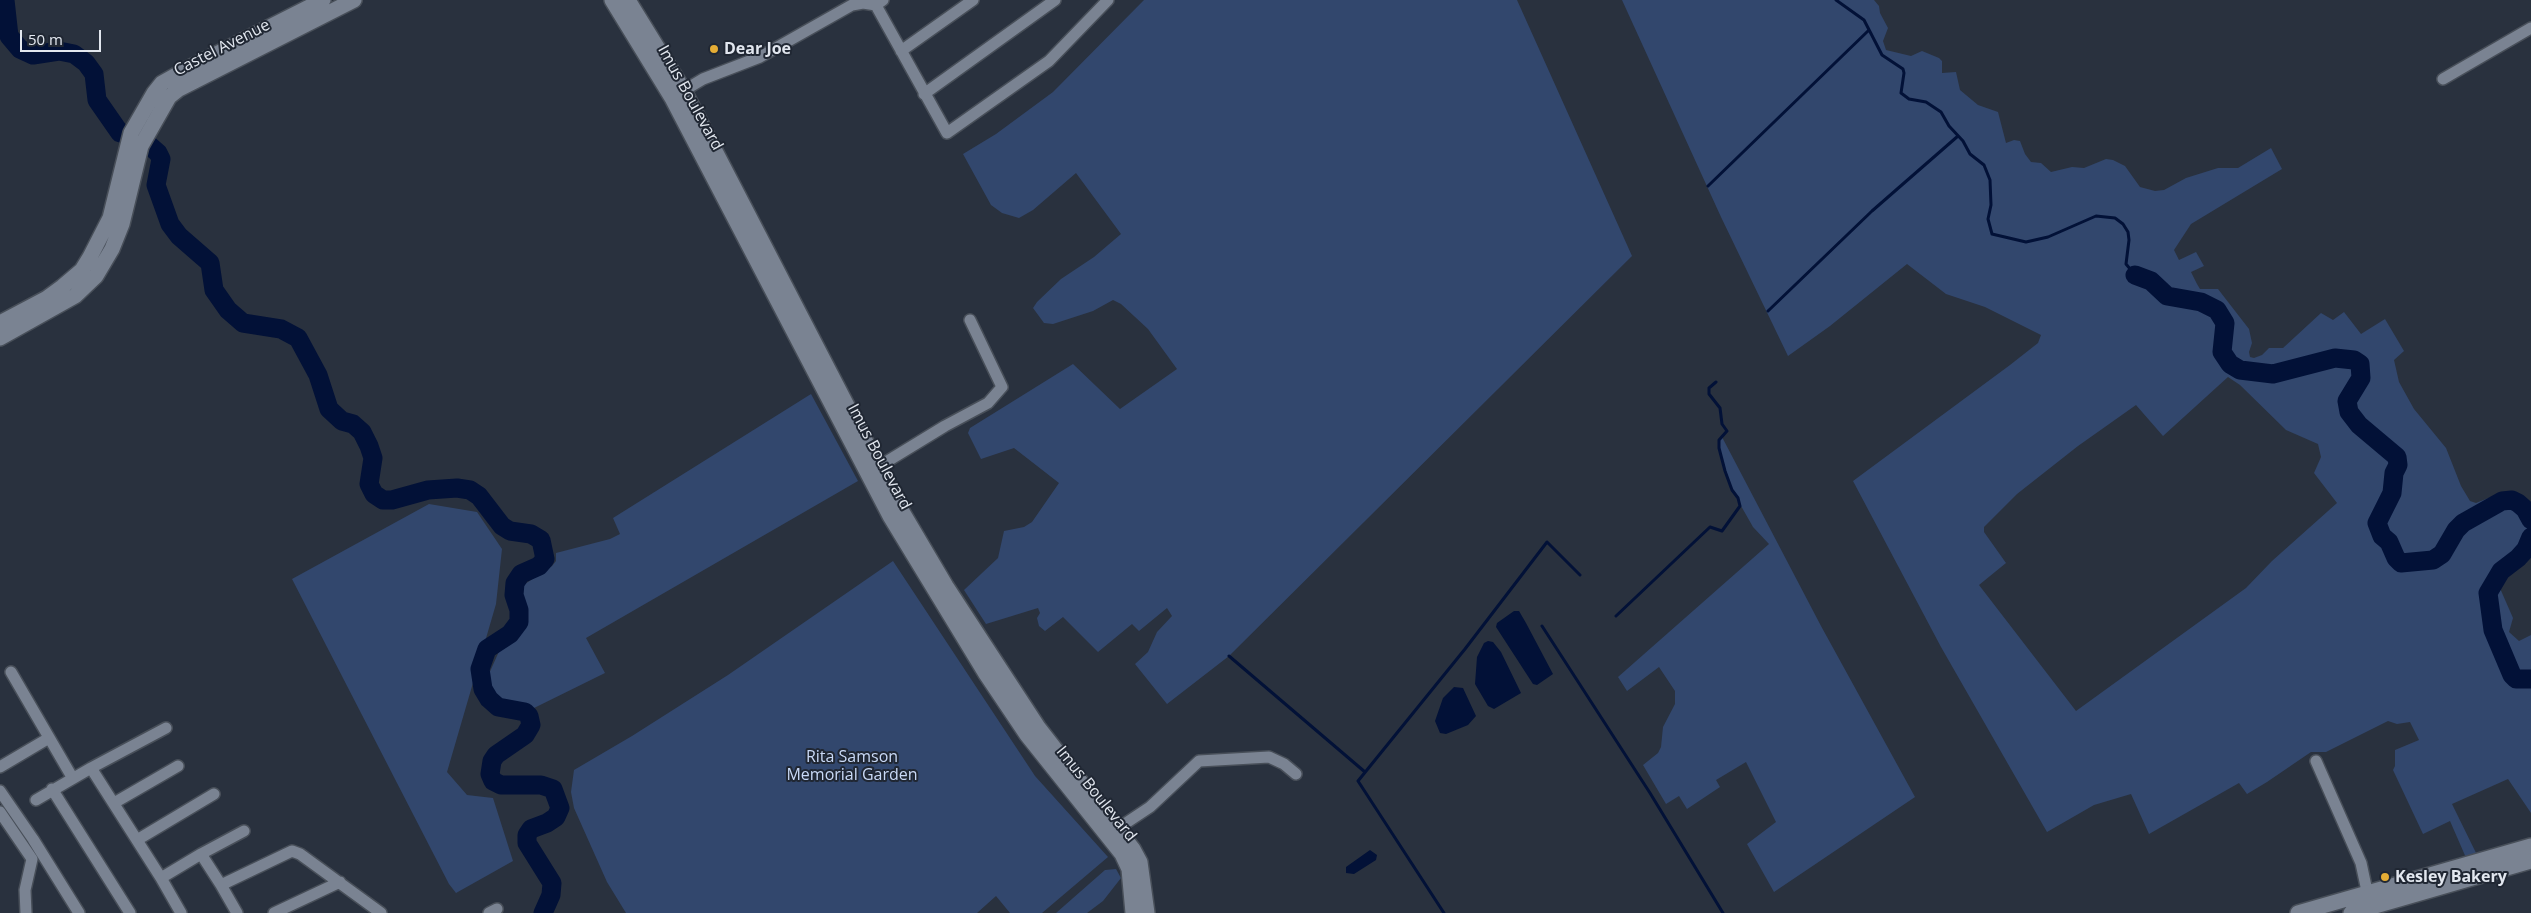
<!DOCTYPE html>
<html>
<head>
<meta charset="utf-8">
<style>
  body { margin:0 }
  #map { position:relative; width:2531px; height:913px; overflow:hidden; background:#29313e; font-family:"Open Sans",sans-serif }
  canvas { display:block }
  .scale { position:absolute; left:20px; top:30px; width:81px; height:22px; box-sizing:border-box; border:2px solid #e2e7ef; border-top:0; padding-left:6px; font-size:15px; line-height:18px; white-space:nowrap; color:#e2e7ef; -webkit-text-stroke:4px #202733; paint-order:stroke }
</style>
</head>
<body>
<div id="map">
<canvas width="2531" height="913"></canvas>
<div class="scale">50 m</div>
</div>
<script>
const ctx = document.querySelector('canvas').getContext('2d');
ctx.lineJoin = 'round';
function fill(path, color) { ctx.fillStyle = color; ctx.fill(path, 'evenodd'); }
const poly = rows => new Path2D(rows.map(r => 'M' + r).join(''));
function stroke(path, color, width, dash) { ctx.strokeStyle = color; ctx.lineWidth = width; ctx.lineCap = dash ? 'butt' : 'round'; ctx.setLineDash(dash || []); ctx.stroke(path); }
function write(font, color, halo, rows, align = 'center') {
  ctx.font = font + ' "Open Sans",sans-serif'; ctx.lineWidth = 4; ctx.setLineDash([]); ctx.textBaseline = 'middle'; ctx.strokeStyle = halo; ctx.fillStyle = color; for (const [text, x, y, turn = 0] of rows) {
    ctx.save(); ctx.translate(x, y); ctx.rotate((+turn || 0) * Math.PI / 180); ctx.textAlign = isNaN(turn) ? turn : align; if (halo) ctx.strokeText(text, 0, 0); ctx.fillText(text, 0, 0); ctx.restore();
  }
}
fill(poly([
  [1144,0,1517,0,1632,256,1229,656,1167,704,1135,664,1148,652,1157,632,1172,616,1167,608,1139,631,1132,624,1098,652,1063,617,1045,631,1039,626,1037,618,1040,613,1038,608,986,624,964,590,998,558,1004,531,1024,527,1032,522,1059,483,1014,448,981,459,968,433,970,428,1073,364,1120,409,1177,369,1148,329,1121,304,1113,300,1093,311,1053,324,1044,323,1033,308,1037,302,1061,279,1094,257,1121,234,1076,173,1033,210,1019,218,1002,213,991,205,963,154,996,134,1053,92],
  [1622,0,1874,0,1879,6,1880,13,1888,28,1883,41,1886,50,1911,56,1922,51,1939,58,1942,61,1942,73,1956,72,1960,90,1978,105,1998,112,2006,143,2014,140,2020,141,2025,154,2031,162,2041,163,2051,172,2072,167,2084,168,2106,159,2113,160,2125,166,2140,187,2155,191,2164,190,2186,178,2218,168,2238,168,2271,148,2282,169,2191,224,2174,250,2179,260,2196,252,2204,266,2191,272,2197,284,2200,289,2218,289,2249,329,2252,343,2249,352,2250,357,2254,358,2262,355,2269,348,2283,348,2321,313,2333,320,2344,312,2361,334,2385,319,2404,351,2394,360,2399,382,2414,409,2446,448,2461,486,2470,501,2476,503,2496,495,2517,493,2531,507,2531,555,2499,586,2513,618,2509,632,2519,641,2531,635,2531,813,2508,779,2452,804,2478,857,2467,860,2450,821,2423,834,2393,770,2395,766,2395,750,2419,740,2410,722,2397,724,2388,721,2326,752,2311,752,2267,782,2247,794,2239,783,2149,834,2131,794,2094,805,2047,832,1941,647,1853,481,2010,365,2038,343,2041,335,1985,307,1946,294,1907,264,1830,326,1788,356,1721,217],
  [2228,377,2240,385,2286,430,2318,444,2321,457,2314,473,2337,503,2272,561,2246,588,2076,711,1979,585,2006,563,1984,532,1984,527,2017,494,2078,446,2136,405,2163,436],
  [811,394,858,481,586,638,605,673,532,709,502,705,492,695,488,687,488,676,501,647,522,629,524,609,516,595,516,590,552,566,556,561,556,553,610,539,620,534,613,518],
  [1722,437,1821,626,1915,797,1774,892,1747,844,1776,822,1746,762,1716,780,1720,787,1687,809,1679,796,1666,804,1643,765,1658,753,1661,747,1663,727,1675,704,1675,691,1659,667,1627,691,1618,677,1769,544,1753,527,1732,490,1719,448,1719,440],
  [429,504,477,512,502,549,496,604,447,772,467,795,493,798,513,861,456,893,449,884,292,579],
  [893,561,1035,776,1108,857,1042,913,1010,913,996,896,977,913,626,913,607,882,574,808,571,792,574,770,632,736,728,675],
  [1116,869,1121,878,1103,901,1087,913,1056,913,1105,870]
]), '#32476d');
fill(poly([
  [1514,611,1519,611,1526,623,1553,674,1537,685,1533,684,1496,627,1497,623],
  [1488,641,1493,642,1501,652,1521,693,1494,709,1488,706,1475,684,1477,657,1484,643],
  [1454,687,1463,688,1476,716,1468,725,1446,734,1440,733,1435,721,1443,698],
  [1370,850,1377,855,1376,860,1354,874,1346,873,1346,867]
]), '#021137');
stroke(poly([
  [1836,0,1864,20,1882,55,1903,69,1904,73,1901,93,1909,99,1926,102,1941,112,1949,126,1963,141,1970,154,1984,165,1990,180,1991,205,1988,219,1992,234,2026,242,2048,237,2096,216,2115,218,2123,224,2128,232,2129,240,2126,264,2135,275],
  [1708,186,1869,30],
  [1768,311,1872,211,1958,136],
  [1616,616,1710,527,1722,531,1740,506,1738,498,1732,490,1725,471,1719,448,1719,440,1727,431,1722,424,1720,408,1709,394,1709,388,1716,382],
  [1542,626,1650,793,1723,913],
  [1229,656,1365,772],
  [1444,913,1358,781,1465,649,1547,542,1580,575]
]), '#021137', 3);
stroke(poly([
  [5,0,9,36,20,49,33,55,59,51,74,54,86,63,94,74,97,100,120,133],
  [150,146,158,153,161,159,156,185,170,224,179,236,210,263,214,290,228,310,243,323,281,329,298,338,318,375,329,409,342,421,353,424,362,432,369,446,373,458,369,484,374,494,383,500,392,500,428,490,457,488,470,490,479,496,502,526,510,531,531,534,541,540,545,559,539,566,521,574,515,583,514,595,519,610,519,622,510,634,487,649,480,669,483,689,489,699,498,707,525,712,529,716,531,725,525,735,496,755,492,761,490,774,493,781,501,785,541,785,553,789,560,808,556,817,547,823,531,829,527,835,527,843,552,883,551,895,543,913],
  [2135,275,2151,281,2167,296,2201,302,2217,310,2225,323,2222,352,2230,364,2240,370,2273,374,2335,358,2354,360,2360,364,2361,378,2347,401,2349,412,2359,425,2397,457,2398,465,2394,473,2392,493,2377,523,2382,536,2389,542,2396,558,2401,563,2433,560,2442,554,2456,530,2463,523,2502,501,2512,500,2518,503,2525,509,2531,520],
  [2531,537,2526,549,2518,558,2501,571,2488,593,2493,630,2512,675,2516,679,2531,679]
]), '#021137', 19);
const minor = poly([
  [873,0,947,133,1049,61,1108,0],
  [901,51,973,0],
  [2443,79,2531,28],
  [678,94,703,79,760,57,852,5,863,3,876,5,883,0],
  [924,94,1055,0],
  [873,470,945,426,988,403,1002,387,970,320],
  [11,672,72,777],
  [2316,761,2361,863,2367,891],
  [0,767,49,738],
  [91,768,166,728],
  [52,789,130,913],
  [0,791,33,839,79,913],
  [36,800,91,768,161,878,201,854,221,885,292,851,300,854,381,913],
  [114,803,178,766],
  [0,812,32,859,25,890,26,913],
  [1111,833,1150,807,1199,761,1269,757,1284,764,1296,774],
  [137,840,214,794],
  [201,854,244,831],
  [161,878,181,913],
  [221,885,237,913],
  [274,913,340,882],
  [489,913,497,909]
]);
const tertiary = poly([
  [0,323,47,298,62,287,82,270,90,257,110,218,131,133,154,93,162,83,187,69,323,0],
  [0,338,75,296,96,276,112,249,122,224,141,146,169,97,179,89,354,0]
]);
const secondary = poly([
  [612,0,672,98,890,516,986,674,1027,735,1122,854,1129,869,1133,913],
  [628,0,684,91,900,508,946,586,1038,727,1133,849,1140,862,1147,913],
  [2298,913,2531,846],
  [2351,913,2531,861]
]);
stroke(minor, '#484f59', 14);
stroke(tertiary, '#484f59', 18);
stroke(secondary, '#484f59', 18);
stroke(minor, '#7a8392', 11);
stroke(tertiary, '#7a8392', 15);
stroke(secondary, '#7a8392', 15);
for (const [x, y, r, color] of [
  [714,49,5,"#e5ad35"],
  [2385,877,5,"#e5ad35"]
]) { const dot = new Path2D(); dot.arc(x, y, r, 0, 2 * Math.PI); ctx.fillStyle = color; ctx.fill(dot); stroke(dot, '#202733', 2); }
write('16px', '#e2e7ef', '#202733', [
  ["Castel Avenue",222,48,-27],
  ["Imus Boulevard",690,98,61],
  ["Imus Boulevard",879,457,62],
  ["Imus Boulevard",1096,794,51]
]);
write('bold 16px', '#e2e7ef', '#202733', [
  ["Dear Joe",724,49],
  ["Kesley Bakery",2395,877]
], 'left');
write('16px', '#c9d9f6', '#202733', [
  ["Rita Samson",852,757],
  ["Memorial Garden",852,775]
]);
</script>
</body>
</html>
